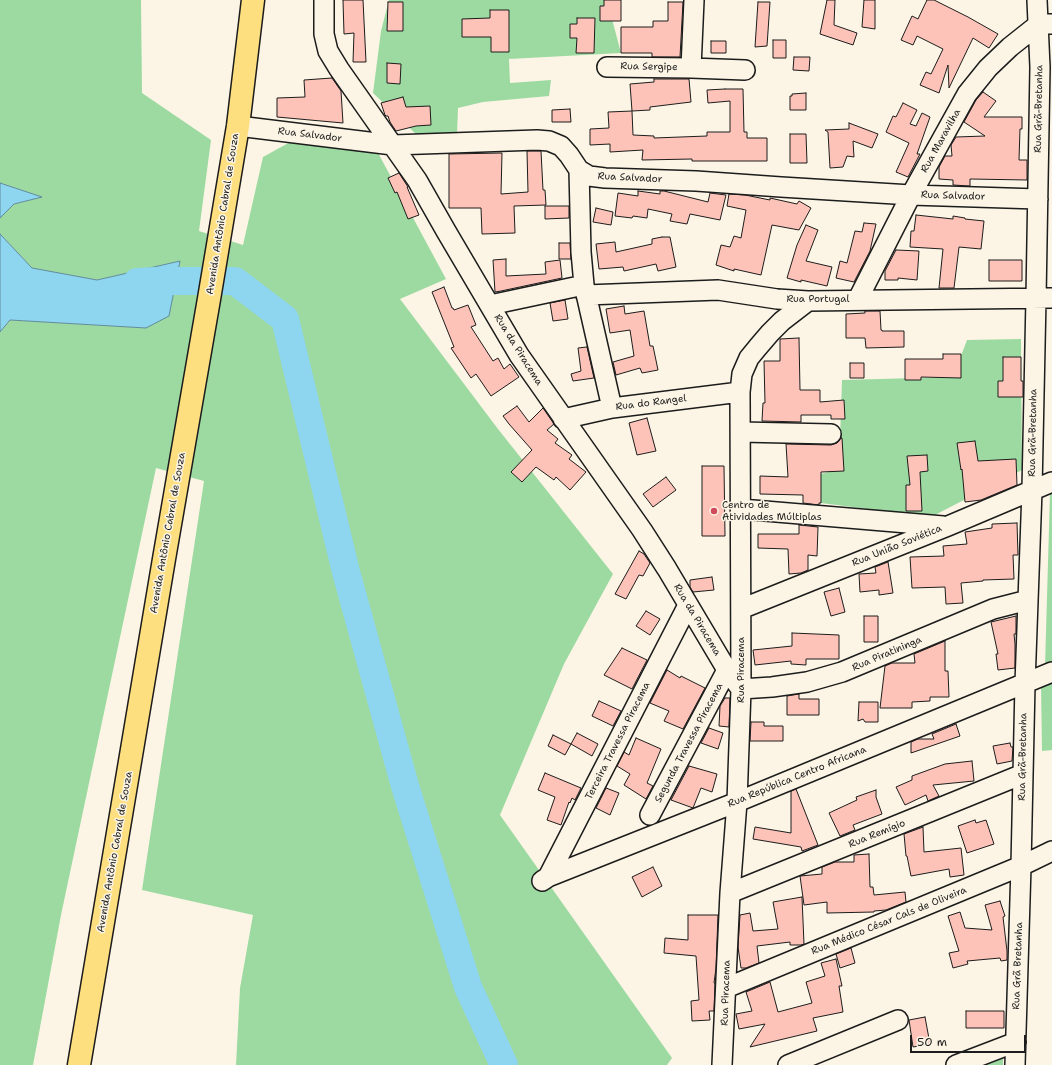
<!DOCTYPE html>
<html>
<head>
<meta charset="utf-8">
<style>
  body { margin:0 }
  #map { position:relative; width:1052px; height:1065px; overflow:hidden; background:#fcf5e5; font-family:"Shantell Sans",sans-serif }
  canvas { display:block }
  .scale { position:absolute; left:910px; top:1035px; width:116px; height:18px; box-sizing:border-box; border:2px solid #1c1c1c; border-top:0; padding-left:5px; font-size:12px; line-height:14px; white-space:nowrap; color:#1c1c1c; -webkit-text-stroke:3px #fcf5e5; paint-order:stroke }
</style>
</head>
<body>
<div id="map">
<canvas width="1052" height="1065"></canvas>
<div class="scale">50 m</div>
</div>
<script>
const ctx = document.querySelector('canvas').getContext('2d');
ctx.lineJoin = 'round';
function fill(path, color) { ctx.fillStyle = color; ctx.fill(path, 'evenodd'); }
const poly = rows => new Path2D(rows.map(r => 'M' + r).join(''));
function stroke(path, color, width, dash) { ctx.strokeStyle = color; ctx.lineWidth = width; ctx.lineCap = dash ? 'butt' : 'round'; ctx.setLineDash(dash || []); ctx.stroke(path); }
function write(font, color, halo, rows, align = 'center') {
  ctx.font = font + ' "Shantell Sans",sans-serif'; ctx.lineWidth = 3; ctx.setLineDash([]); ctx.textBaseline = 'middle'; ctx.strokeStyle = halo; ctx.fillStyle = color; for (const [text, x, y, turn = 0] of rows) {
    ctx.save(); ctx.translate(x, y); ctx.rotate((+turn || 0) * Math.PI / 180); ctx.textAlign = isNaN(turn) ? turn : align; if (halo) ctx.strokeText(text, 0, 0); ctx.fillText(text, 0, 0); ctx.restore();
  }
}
fill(poly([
  [0,0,141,0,142,93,211,140,199,231,243,245,263,157,292,141,377,151,446,279,400,299,498,429,613,574,564,664,500,815,672,1058,667,1065,236,1065,240,988,253,915,142,890,204,481,156,468,61,915,33,1065,0,1065,0,332,10,320,146,328,180,261,97,280,32,268,0,234,0,218,14,204,41,197,0,183],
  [389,0,607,0,621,53,509,59,510,83,551,80,549,96,483,102,458,108,457,134,416,134,373,93,381,31],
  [1021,339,1022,470,931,517,821,503,821,474,839,469,842,380,953,377,967,340],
  [1052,492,1052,663,1045,666,1050,493],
  [1052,680,1052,750,1042,751,1041,685],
  [1003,1055,1003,1065,978,1065]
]), '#9ddaa2');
const water = poly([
  [0,183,42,197,14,204,0,218,0,183],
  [0,234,32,268,97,280,180,261,169,316,146,328,10,320,0,332,0,234]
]);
fill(water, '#8ed5f0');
stroke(water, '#608b9b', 1);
stroke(poly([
  [137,282,155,281,235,281,285,319,346,572,405,786,468,987,504,1065]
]), '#8ed5f0', 28);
const building = poly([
  [343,0,363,0,366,62,353,62,354,33,344,34,343,0],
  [604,0,621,0,621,21,600,21,600,6,604,6,604,0],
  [827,0,835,0,834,25,857,33,853,45,820,34,827,0],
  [864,0,875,0,875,29,862,27,864,0],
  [927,0,934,0,968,17,998,34,989,48,973,38,949,88,948,65,939,93,920,85,926,72,931,74,943,49,917,36,913,45,901,40,912,16,918,19,927,0],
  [388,2,403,2,403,31,387,31,388,2],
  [668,2,683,2,680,57,652,57,652,53,621,53,621,27,653,27,653,21,668,21,668,2],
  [758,2,770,2,767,46,755,47,758,2],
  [490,10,509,10,509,52,491,52,491,37,462,37,462,19,490,18,490,10],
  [577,18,595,18,594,53,576,53,577,38,570,38,570,24,577,24,577,18],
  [773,40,786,40,786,58,773,58,773,40],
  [711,41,726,41,726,53,711,53,711,41],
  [794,57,810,57,809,71,793,70,794,57],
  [387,63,401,64,400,84,387,83,387,63],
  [332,78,341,91,343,123,277,117,277,98,305,97,304,80,332,78],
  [654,79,689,79,691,102,650,107,650,110,632,111,630,84,654,82,654,79],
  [725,89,743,89,744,132,747,132,747,138,767,138,767,161,692,161,692,159,642,160,643,150,610,152,610,144,590,145,590,129,609,128,608,112,632,111,633,135,654,136,654,138,707,136,707,132,730,132,730,101,708,103,707,90,725,89],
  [983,92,996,101,984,117,1022,117,1022,129,1020,129,1019,160,1027,160,1027,180,970,179,970,186,953,185,953,180,939,179,939,167,945,156,952,156,951,145,956,137,985,136,964,122,976,100,983,92],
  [806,93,806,110,790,110,790,96,792,96,792,94,806,93],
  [403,97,406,107,430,106,431,125,416,126,396,131,390,122,388,116,386,116,385,115,381,103,403,97],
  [903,103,917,110,910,124,916,126,922,113,930,117,917,154,920,154,908,177,896,172,909,143,886,132,893,116,896,117,903,103],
  [570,109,571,122,552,122,552,110,570,109],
  [849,123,878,134,872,148,853,141,854,157,847,156,843,167,830,168,828,132,825,130,849,129,849,123],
  [790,134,806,134,807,163,790,163,790,134],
  [527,151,541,151,543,190,545,190,546,205,514,206,515,233,482,234,481,208,449,208,449,154,502,153,501,194,528,192,527,151],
  [399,173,408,187,407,187,419,215,408,219,397,192,395,193,388,178,399,173],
  [638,191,660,194,660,191,664,191,708,202,710,193,726,195,720,220,690,214,687,224,670,221,672,214,648,209,647,218,633,216,632,218,615,216,618,193,638,196,638,191],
  [729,194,745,195,770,200,770,198,797,204,799,201,811,208,799,230,772,225,761,275,734,269,734,271,716,265,721,245,730,247,734,236,741,238,746,210,727,206,729,194],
  [545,206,569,206,569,218,545,219,545,206],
  [596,208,613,212,611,225,593,222,596,208],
  [916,215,953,219,953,216,965,218,965,219,984,221,981,249,959,247,954,288,939,288,943,249,910,247,911,231,914,231,916,215],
  [864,223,876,224,870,251,854,282,836,278,840,261,847,263,855,231,862,232,864,223],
  [806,225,818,230,806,261,832,267,827,286,801,280,801,282,787,278,797,245,806,225],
  [662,237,670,237,676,267,658,271,656,264,624,271,623,267,599,269,596,244,615,242,616,252,652,244,652,239,662,237],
  [559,243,570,243,571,259,559,259,559,243],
  [896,250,919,251,917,280,898,278,898,280,885,280,885,271,896,250],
  [506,259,506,276,546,274,545,262,560,260,562,278,501,291,495,292,493,260,506,259],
  [989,260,1022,260,1022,281,989,281,989,260],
  [444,287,452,308,453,308,454,310,468,305,476,325,471,327,493,361,498,358,504,369,510,364,519,377,491,396,476,374,471,378,451,348,454,347,432,292,444,287],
  [565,300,568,319,553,321,550,303,565,300],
  [624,306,625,314,644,311,650,346,653,346,658,370,642,373,640,368,616,375,613,362,634,356,630,330,610,333,606,309,624,306],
  [865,311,880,311,881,330,882,330,882,331,904,331,904,347,866,348,865,338,846,338,846,314,865,313,865,311],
  [799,338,800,390,820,390,820,402,844,400,845,419,831,419,831,415,801,415,801,422,762,421,763,403,765,403,764,361,780,361,780,339,799,338],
  [587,347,594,378,573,381,571,374,581,371,578,348,587,347],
  [943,354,961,354,961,378,921,377,921,380,905,380,905,359,943,359,943,354],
  [1003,357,1021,357,1021,381,1023,381,1023,397,998,397,998,381,1003,381,1003,357],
  [850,363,864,363,864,378,850,378,850,363],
  [517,406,529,422,543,408,554,424,547,430,558,439,555,443,572,455,569,459,586,472,570,490,556,477,554,480,536,467,522,482,511,472,532,450,509,424,503,416,517,406],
  [647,418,656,451,637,455,629,423,647,418],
  [841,438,842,438,844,471,821,472,821,503,819,503,819,505,803,503,803,495,760,494,760,476,788,477,786,444,831,445,837,443,841,438],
  [975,441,978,461,1016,459,1017,485,981,500,965,502,962,469,961,470,957,443,975,441],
  [927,455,928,471,920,472,922,511,906,511,906,485,910,485,907,456,927,455],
  [702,466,724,466,725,536,702,536,702,466],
  [666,477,676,490,653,507,643,494,666,477],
  [1017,523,1018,555,1013,555,1014,579,983,580,983,581,961,583,963,603,946,604,945,587,912,588,910,557,944,556,943,546,967,544,965,532,992,528,992,524,1017,523],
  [799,525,818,527,817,556,808,555,808,570,801,573,789,574,788,549,758,548,758,534,799,534,799,525],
  [639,551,644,554,650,563,643,576,639,575,626,599,615,594,639,551],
  [888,562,893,593,879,595,879,590,860,592,859,574,876,573,875,567,888,562],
  [712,577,714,590,693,592,690,587,690,580,712,577],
  [839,588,845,612,831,616,824,592,839,588],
  [646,611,660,619,650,635,636,626,646,611],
  [864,616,878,616,878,642,864,642,864,616],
  [1016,616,1016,634,1014,634,1015,644,1015,668,998,670,996,654,998,654,991,622,1016,616],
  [792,633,839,635,839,659,806,659,806,665,791,664,791,661,755,665,753,650,792,646,792,633],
  [945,641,945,671,948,671,949,697,930,697,930,701,912,702,912,708,880,708,885,666,892,663,915,663,914,654,945,641],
  [622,648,647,660,632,689,604,675,622,648],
  [667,670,680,678,681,676,705,688,683,729,664,721,669,711,650,703,667,670],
  [799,694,799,699,819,699,819,715,787,715,787,696,799,694],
  [725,698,730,698,729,727,719,726,720,706,725,698],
  [599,701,621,711,613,726,592,716,599,701],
  [859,702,878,702,878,722,865,722,863,719,858,721,859,702],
  [751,722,764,722,764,726,783,726,783,741,750,741,751,722],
  [956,724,960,736,911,753,911,742,918,739,934,739,932,734,956,724],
  [709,728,723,733,718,749,701,743,709,728],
  [577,733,598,744,592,756,571,744,577,733],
  [553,735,571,744,565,755,548,746,553,735],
  [636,738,661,749,647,783,653,786,646,799,624,785,630,774,617,766,624,752,629,755,636,738],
  [1010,743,1011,747,1013,747,1012,761,997,764,993,746,1010,743],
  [972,761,974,781,933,785,939,796,928,801,926,795,905,805,896,787,912,780,912,776,945,764,972,761],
  [689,766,717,774,712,792,701,788,693,808,671,800,689,766],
  [545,773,581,788,575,800,572,798,570,803,569,802,561,825,547,820,555,797,538,790,545,773],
  [606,788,619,793,610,815,596,808,606,788],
  [796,789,818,845,802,851,801,847,753,839,755,827,791,833,791,791,796,789],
  [876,790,876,797,882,814,853,825,855,830,840,836,829,813,857,800,856,797,876,790],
  [975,820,976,823,986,820,994,844,967,853,958,826,975,820],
  [923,827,924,852,961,848,964,875,950,877,949,869,911,876,907,856,906,856,904,834,923,827],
  [869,854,870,887,873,887,874,895,905,892,906,902,886,910,874,911,874,912,827,913,827,902,804,905,800,876,822,874,822,867,835,862,854,862,854,855,869,854],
  [653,867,662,886,642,897,632,877,653,867],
  [802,897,804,944,801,945,790,945,790,942,757,946,759,963,746,968,741,968,738,947,740,915,750,913,753,931,778,929,773,902,802,897],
  [1000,901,1005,916,1003,917,1007,951,1007,960,1001,961,1000,958,967,961,968,964,953,968,949,953,959,951,948,916,960,912,965,928,992,930,985,905,1000,901],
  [688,915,718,915,716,968,714,983,715,983,714,1011,709,1011,710,1020,692,1021,691,1001,699,1000,696,956,664,953,665,938,688,940,688,915],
  [851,948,855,963,840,968,836,954,851,948],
  [836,959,842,986,839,986,843,1012,813,1018,817,1031,750,1047,765,1024,739,1029,736,1014,752,1011,746,992,770,982,778,1012,812,1003,806,982,825,976,821,963,836,959],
  [966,1011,1004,1011,1004,1028,966,1028,966,1011],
  [925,1017,930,1044,913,1047,909,1020,925,1017]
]);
fill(building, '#fec3b8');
stroke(building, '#1c1c1c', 1);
const minor = poly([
  [324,0,324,34,328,51,339,69,417,180,446,231,519,355,642,530,667,569,727,670,741,689,772,687,807,682,842,672,993,609,1028,600],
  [607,67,691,68,745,70],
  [691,68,694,0],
  [238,126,393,145,537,140,549,141,561,146,569,155,579,170,589,176,605,178,696,181,781,187,911,195,1038,199],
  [579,170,581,252,584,285,612,408],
  [586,295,718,290,777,299,808,301,1052,298],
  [858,299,911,195,967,94,988,68,1010,47,1039,24,1052,24],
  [490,305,584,285],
  [563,419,612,408,740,392],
  [741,432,831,434],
  [741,509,943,526],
  [741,609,948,526,1052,482],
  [650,815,727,670],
  [548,877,688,605],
  [542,881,548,877,737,802,1052,672],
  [730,893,1023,774],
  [726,988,1021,866,1052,851],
  [722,1065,730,893,737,802,741,689,740,392,742,374,749,358,758,347,770,333,782,321,808,301],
  [788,1065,898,1020],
  [956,1065,1016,1042],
  [1015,1065,1021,866,1025,684,1032,490,1036,298,1040,67,1037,0]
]);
const major = poly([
  [79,1065,164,559,209,299,238,126,253,0]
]);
stroke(minor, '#1c1c1c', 22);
stroke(major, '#1c1c1c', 25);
stroke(minor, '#fcf5e5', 19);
stroke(major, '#fddf80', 22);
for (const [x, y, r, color] of [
  [714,511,4,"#d1495b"]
]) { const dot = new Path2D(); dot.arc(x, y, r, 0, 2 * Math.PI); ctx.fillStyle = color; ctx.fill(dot); stroke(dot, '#fcf5e5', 1.5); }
write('10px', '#1c1c1c', '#fcf5e5', [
  ["Rua Sergipe",649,67,1],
  ["Rua Grã-Bretanha",1039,109,-89],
  ["Rua Salvador",310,135,7],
  ["Rua Maravilha",941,141,-61],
  ["Rua Salvador",630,178,3],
  ["Rua Salvador",953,196,2],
  ["Avenida Antônio Cabral de Souza",223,214,-81],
  ["Rua Portugal",818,299],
  ["Rua da Piracema",518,350,58],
  ["Rua do Rangel",651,403,-7],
  ["Rua Grã-Bretanha",1033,433,-89],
  ["Avenida Antônio Cabral de Souza",168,533,-80],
  ["Rua União Soviética",897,546,-22],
  ["Rua da Piracema",697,620,59],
  ["Rua Piratininga",887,654,-23],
  ["Rua Piracema",741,670,-90],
  ["Terceira Travessa Piracema",618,741,-63],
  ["Segunda Travessa Piracema",689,743,-62],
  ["Rua Grã-Bretanha",1023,757,-89],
  ["Rua República Centro Africana",797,777,-22],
  ["Rua Remígio",877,834,-22],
  ["Avenida Antônio Cabral de Souza",115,852,-80],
  ["Rua Médico César Cals de Oliveira",889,921,-22],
  ["Rua Grã Bretanha",1018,966,-88],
  ["Rua Piracema",726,993,-88]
]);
write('10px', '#1c1c1c', '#fcf5e5', [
  ["Centro de",722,505],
  ["Atividades Múltiplas",722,517]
], 'left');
</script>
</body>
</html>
